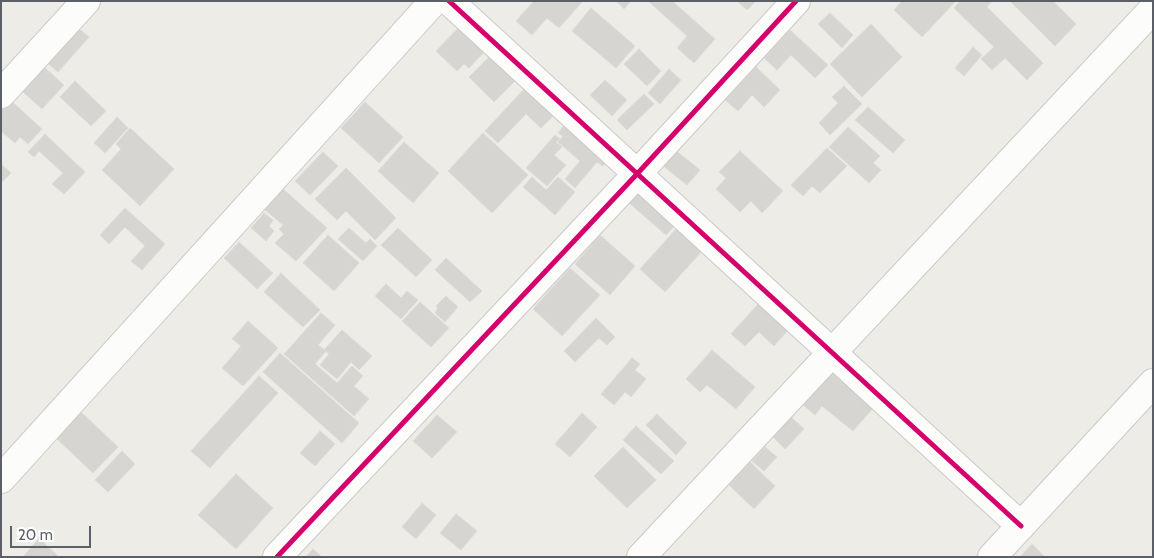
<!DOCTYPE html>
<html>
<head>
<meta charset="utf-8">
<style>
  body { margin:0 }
  #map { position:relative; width:1154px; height:558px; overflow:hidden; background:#edece6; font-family:Cabin,sans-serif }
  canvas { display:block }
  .frame { position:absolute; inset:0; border:2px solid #5b6066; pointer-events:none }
  .scale { position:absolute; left:10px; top:526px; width:81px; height:22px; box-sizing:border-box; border:2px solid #5b6066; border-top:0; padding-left:6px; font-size:15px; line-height:18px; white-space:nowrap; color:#5b6066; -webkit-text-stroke:4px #fff; paint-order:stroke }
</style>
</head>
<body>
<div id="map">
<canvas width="1154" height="558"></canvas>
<div class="frame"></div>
<div class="scale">20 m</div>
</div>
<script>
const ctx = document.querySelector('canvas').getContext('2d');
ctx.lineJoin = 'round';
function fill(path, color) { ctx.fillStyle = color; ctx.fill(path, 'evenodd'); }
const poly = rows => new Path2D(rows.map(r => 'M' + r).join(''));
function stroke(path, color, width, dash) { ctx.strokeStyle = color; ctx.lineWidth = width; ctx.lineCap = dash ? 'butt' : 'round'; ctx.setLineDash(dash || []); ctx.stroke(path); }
const building = poly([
  [534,1,581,1,582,2,559,28,547,18,532,35,516,21,534,1],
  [616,1,631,1,624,9,616,1],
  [648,1,672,1,715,39,694,63,677,48,687,36,648,1],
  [737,1,756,1,747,10,737,1],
  [902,1,956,1,922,37,894,10,902,1],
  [960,1,992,1,987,7,1043,63,1027,80,1005,58,992,70,981,59,994,47,954,8,960,1],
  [1010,1,1053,1,1076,24,1055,46,1010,1],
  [591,8,635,46,616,68,572,31,591,8],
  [830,13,853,35,842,48,818,24,830,13],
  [463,23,489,47,469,68,464,64,457,71,436,51,463,23],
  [871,24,902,57,862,97,830,64,871,24],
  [77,27,89,37,58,72,46,62,77,27],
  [790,30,828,65,815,78,791,55,777,70,764,58,790,30],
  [973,47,982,55,964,76,955,68,973,47],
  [639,49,661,71,647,86,624,64,639,49],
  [491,55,516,80,494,102,469,77,491,55],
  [43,66,64,85,42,109,21,90,43,66],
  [756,67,780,90,764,107,752,95,738,111,725,100,756,67],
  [669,69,681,80,660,104,648,93,669,69],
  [605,80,627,100,612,116,590,95,605,80],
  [75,81,106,111,91,126,60,97,75,81],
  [844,86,862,104,830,135,819,123,838,103,832,97,844,86],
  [526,87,555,114,541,128,526,114,498,143,485,131,526,87],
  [644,94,654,104,627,130,617,120,644,94],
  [9,99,42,129,28,144,20,137,15,143,1,131,1,108,9,99],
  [365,102,403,137,379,163,341,128,365,102],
  [868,107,905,140,893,153,855,120,868,107],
  [117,117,128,128,105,153,94,143,117,117],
  [567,122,609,159,603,166,597,162,575,188,565,179,580,161,558,142,563,136,558,133,567,122],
  [848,127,880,156,873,163,881,170,869,183,829,147,848,127],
  [130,128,174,169,140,206,102,170,121,149,116,144,130,128],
  [483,133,528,175,492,213,448,171,483,133],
  [45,134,85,172,64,194,52,184,63,173,39,151,34,157,28,152,45,134],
  [555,135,560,139,556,142,562,147,554,155,566,165,547,186,526,168,555,135],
  [404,142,439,173,413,203,378,171,404,142],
  [827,148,847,166,820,193,812,186,803,196,791,185,827,148],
  [675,150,700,170,687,185,662,165,675,150],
  [740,151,783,191,762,213,751,201,740,212,716,189,726,178,719,172,740,151],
  [323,152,338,166,310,195,295,181,323,152],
  [1,164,11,173,1,183,1,164],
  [346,168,396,218,375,240,346,211,337,220,315,199,346,168],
  [532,177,546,190,558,177,575,192,555,215,523,187,532,177],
  [282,188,327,228,296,261,275,243,284,234,279,229,283,225,264,209,282,188],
  [639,190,677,223,666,235,628,202,639,190],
  [125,208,165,244,142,270,131,261,145,246,125,227,109,244,100,235,125,208],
  [264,213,273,220,269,226,274,231,266,241,251,228,264,213],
  [349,228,366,243,370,239,377,246,363,261,338,239,349,228],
  [398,228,432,260,416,277,381,245,398,228],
  [677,228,702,251,665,292,640,269,677,228],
  [328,235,359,263,334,291,303,263,328,235],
  [600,235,635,266,610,295,575,264,600,235],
  [239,242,273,273,257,289,224,258,239,242],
  [446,258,482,291,470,302,435,270,446,258],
  [570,268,600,295,562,336,533,309,570,268],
  [281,273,320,310,303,327,264,292,281,273],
  [386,284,401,298,407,291,418,300,401,319,375,296,386,284],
  [446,296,458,307,445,322,435,313,438,308,436,306,446,296],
  [420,302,449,328,431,347,402,321,420,302],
  [759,303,788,330,774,346,759,332,745,346,731,334,759,303],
  [321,313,335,325,318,345,326,351,315,364,337,383,352,366,363,376,354,386,369,399,354,416,284,354,321,313],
  [596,318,615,337,607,345,599,338,575,362,564,351,596,318],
  [248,321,278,348,243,386,222,368,241,346,232,339,248,321],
  [342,330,372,356,359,370,351,362,337,379,320,365,329,354,324,350,342,330],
  [712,350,755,387,736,409,707,385,700,392,686,379,712,350],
  [280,353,359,423,342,443,263,372,280,353],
  [632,358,640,364,635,370,646,379,631,397,625,392,614,405,601,394,632,358],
  [830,371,874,407,853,431,822,406,815,415,802,404,830,371],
  [259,376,278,393,210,468,191,451,259,376],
  [81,412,118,447,93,473,56,438,81,412],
  [582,413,597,427,570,457,555,444,582,413],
  [657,414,687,443,676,455,646,425,657,414],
  [437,415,457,432,432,458,413,441,437,415],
  [791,417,804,429,785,449,772,436,791,417],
  [636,426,674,461,661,474,623,440,636,426],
  [320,431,335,444,315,466,300,453,320,431],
  [623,447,656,480,627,508,594,476,623,447],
  [765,447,777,457,764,471,752,461,765,447],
  [122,451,135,464,108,492,95,480,122,451],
  [750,462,775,486,754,509,729,485,750,462],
  [236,474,273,508,236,549,198,515,236,474],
  [422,503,436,515,416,539,402,527,422,503],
  [456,514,477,531,461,550,440,533,456,514],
  [39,538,59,557,23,557,39,538],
  [1032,544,1045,557,1020,557,1032,544],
  [313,549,322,557,306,557,313,549]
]);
fill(building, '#d6d5d1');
stroke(building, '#dcdbd6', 1);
const minor = poly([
  [449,1,1021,526],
  [1,94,86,1],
  [1,479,434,1],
  [277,557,637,174,796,1],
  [641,557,1153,9],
  [992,557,1153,383]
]);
stroke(minor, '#c9cac9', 30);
stroke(minor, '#fcfcfb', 28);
stroke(poly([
  [449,1,1021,526],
  [277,557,637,174,796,1]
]), '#d6006c', 5);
</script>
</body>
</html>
